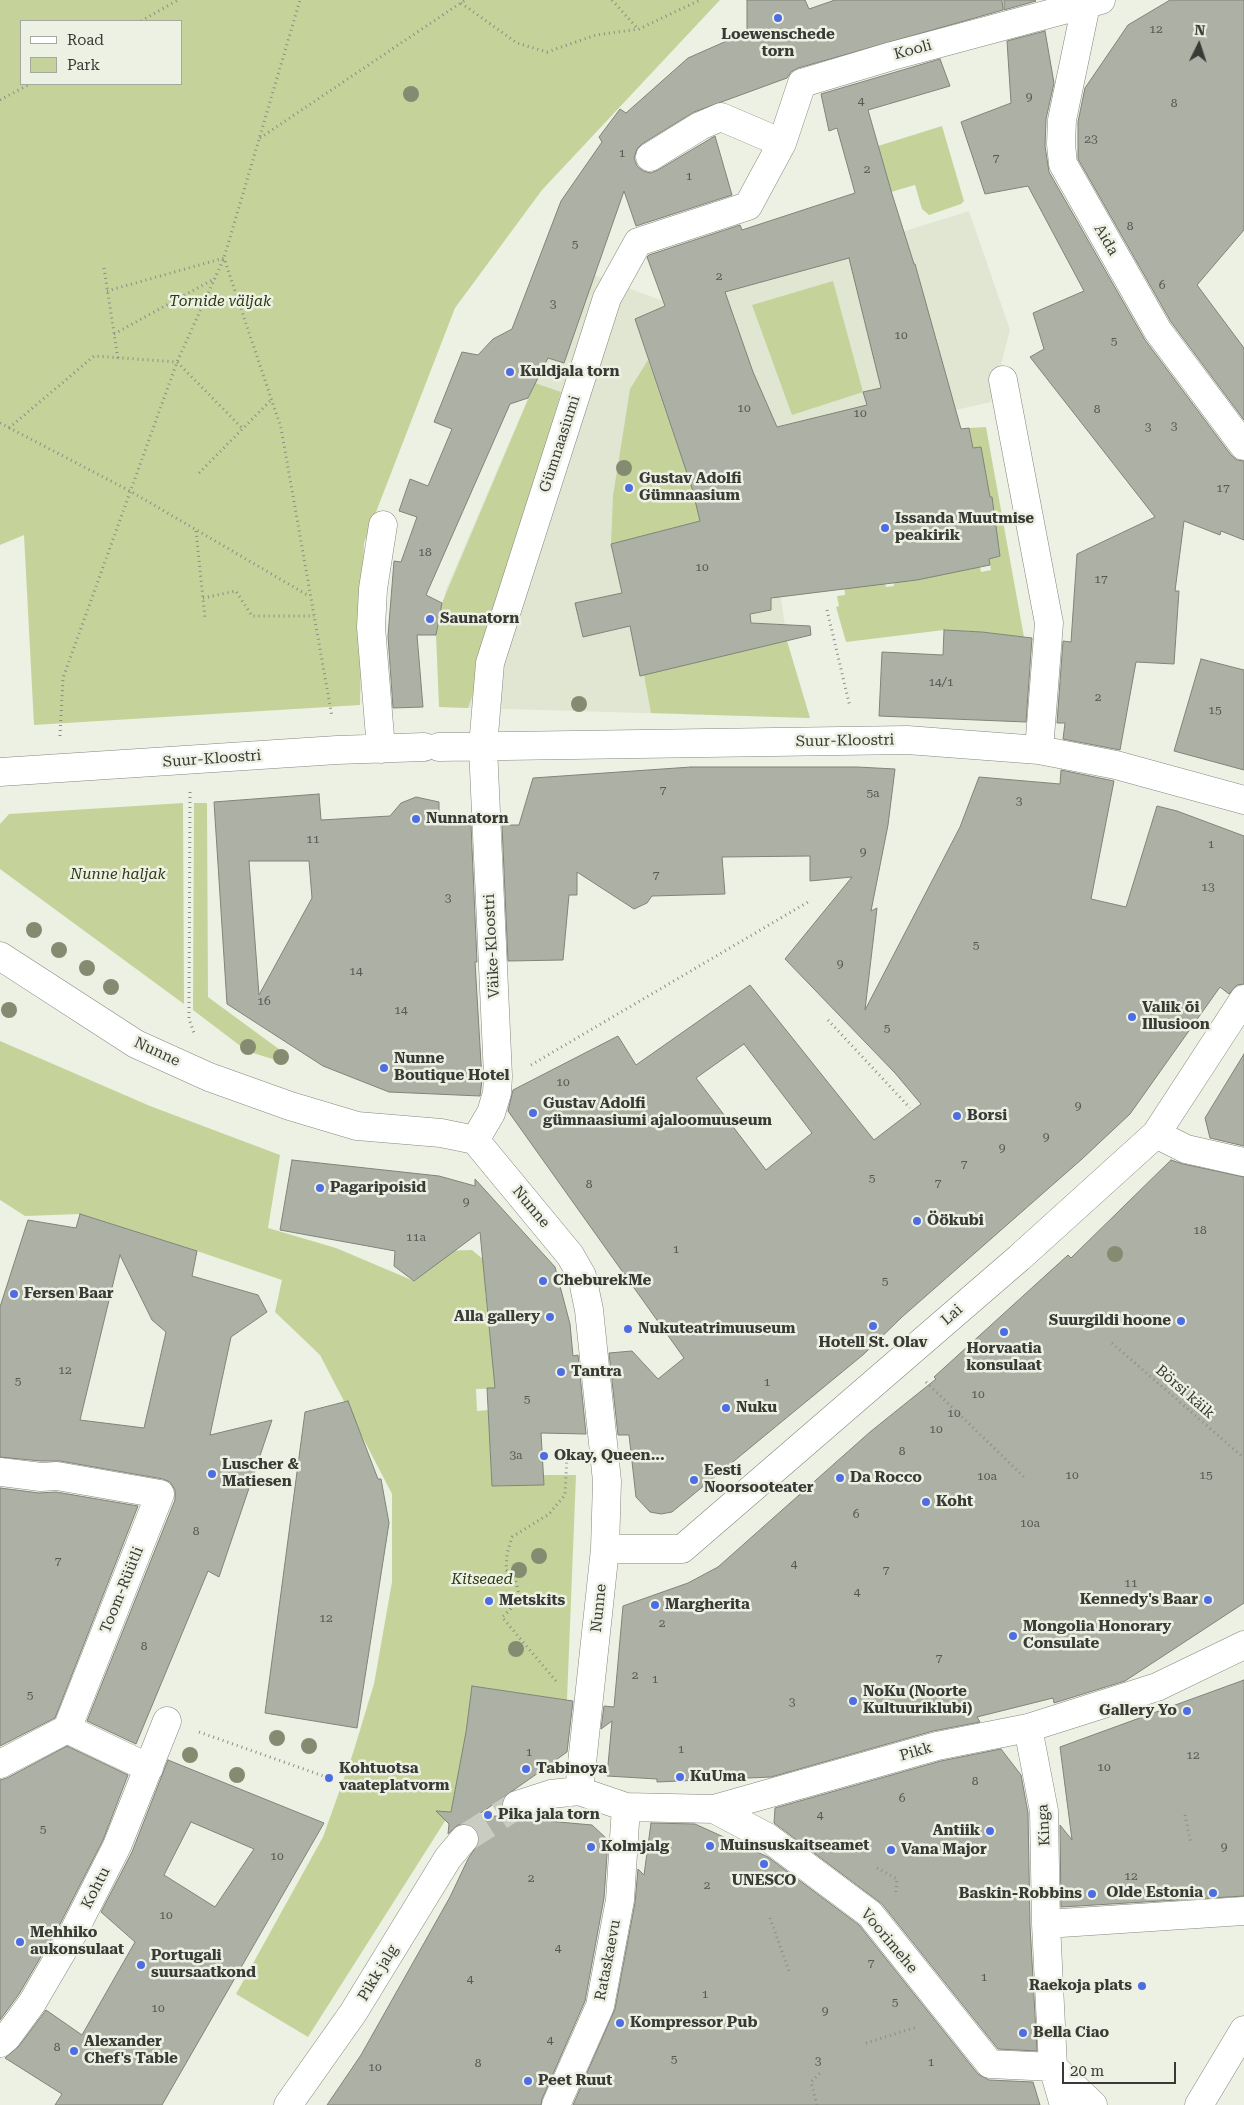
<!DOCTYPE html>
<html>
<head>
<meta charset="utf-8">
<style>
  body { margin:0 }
  #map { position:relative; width:1244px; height:2105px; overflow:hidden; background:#edf1e4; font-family:"Roboto Serif",serif }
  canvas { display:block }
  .legend { position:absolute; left:20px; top:20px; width:162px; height:65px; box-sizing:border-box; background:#edf1e4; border:1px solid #a5a89e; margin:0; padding:6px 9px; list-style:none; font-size:15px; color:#393a35 }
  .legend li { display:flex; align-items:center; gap:10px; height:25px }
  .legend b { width:25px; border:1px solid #a5a89e }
  .north { position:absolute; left:1174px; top:20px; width:50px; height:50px; -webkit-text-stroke:4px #edf1e4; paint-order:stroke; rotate:4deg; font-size:14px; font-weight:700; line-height:20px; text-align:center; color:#393a35 }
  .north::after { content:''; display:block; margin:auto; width:18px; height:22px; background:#393a35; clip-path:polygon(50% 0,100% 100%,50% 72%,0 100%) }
  .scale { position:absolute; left:1062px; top:2062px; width:114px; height:22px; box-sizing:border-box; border:2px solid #393a35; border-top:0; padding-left:6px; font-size:15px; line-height:18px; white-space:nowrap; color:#393a35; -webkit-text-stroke:4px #edf1e4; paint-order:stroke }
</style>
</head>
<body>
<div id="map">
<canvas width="1244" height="2105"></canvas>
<ul class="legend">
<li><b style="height:6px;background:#fff"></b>Road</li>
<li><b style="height:14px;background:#c5d39b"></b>Park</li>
</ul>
<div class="north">N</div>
<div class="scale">20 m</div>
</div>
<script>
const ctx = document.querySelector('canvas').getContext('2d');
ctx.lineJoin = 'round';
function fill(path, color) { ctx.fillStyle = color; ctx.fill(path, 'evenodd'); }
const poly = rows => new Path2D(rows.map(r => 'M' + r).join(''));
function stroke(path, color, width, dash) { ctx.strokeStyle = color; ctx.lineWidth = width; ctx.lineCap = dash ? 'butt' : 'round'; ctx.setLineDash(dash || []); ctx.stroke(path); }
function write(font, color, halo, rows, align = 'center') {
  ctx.font = font + ' "Roboto Serif",serif'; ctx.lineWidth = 5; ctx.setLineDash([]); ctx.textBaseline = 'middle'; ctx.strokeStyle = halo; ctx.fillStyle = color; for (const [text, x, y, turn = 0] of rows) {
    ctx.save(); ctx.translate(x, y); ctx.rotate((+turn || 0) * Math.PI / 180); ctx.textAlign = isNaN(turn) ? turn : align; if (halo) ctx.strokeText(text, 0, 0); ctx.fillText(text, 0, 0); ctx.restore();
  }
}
fill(poly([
  [969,211,1010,330,991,402,761,454,787,641,810,718,439,707,445,592,528,398,548,358,564,363,594,275,671,304]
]), '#e1e6d2');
fill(poly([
  [0,0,720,0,542,190,455,308,364,543,360,705,34,725,24,535,0,545],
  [21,21,181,21,181,84,21,84],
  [942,126,964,201,961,204,929,215,922,209,915,185,891,192,878,146],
  [833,281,863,392,792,415,752,305],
  [648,360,692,488,700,521,611,544,613,496,630,389],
  [535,383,561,392,474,691,468,708,439,707,436,635,442,603],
  [986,427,1024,637,982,632,944,630,846,642,836,607,839,606,837,596,845,595,844,585,884,578,886,587,894,586,893,576,979,561,981,572,991,570,989,559,1000,556,999,546,993,547,969,428],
  [787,641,810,718,651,713,644,675],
  [183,803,184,1004,0,869,0,824,9,814],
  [194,803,207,803,208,997,287,1055,285,1063,247,1051,193,1010],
  [0,1041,150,1106,280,1155,268,1228,336,1248,414,1281,435,1265,436,1251,472,1250,496,1270,485,1289,491,1347,510,1388,476,1389,477,1411,488,1410,492,1486,544,1485,543,1475,576,1475,567,1700,472,1686,466,1734,452,1810,308,2037,236,1994,323,1837,353,1753,374,1684,392,1582,392,1494,320,1355,275,1312,282,1280,197,1251,80,1214,25,1216,0,1200]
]), '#c5d39b');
const building = poly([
  [747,0,805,0,809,9,835,0,1002,0,1003,10,798,68,791,72,787,78,694,112,642,144,637,149,634,158,637,166,643,171,651,173,658,170,715,136,732,195,636,226,624,191,564,363,548,358,528,398,510,404,426,595,442,603,436,635,417,635,423,707,393,708,388,636,394,561,401,562,417,517,399,511,410,479,428,486,452,429,434,422,462,352,478,355,493,339,512,329,561,201,602,142,599,137,620,109,626,113,688,58,747,32,747,0],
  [1004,0,1035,0,1036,1,1004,10,1004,0],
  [1170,0,1244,0,1244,230,1197,285,1244,348,1244,420,1171,322,1078,159,1078,122,1085,88,1128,25,1170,0],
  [1045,31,1054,83,1046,119,1045,146,1049,172,1145,340,1231,455,1237,460,1244,461,1244,540,1221,531,1220,535,1184,521,1175,591,1179,591,1174,664,1136,662,1120,750,1063,739,1065,723,1057,723,1063,641,1071,642,1077,554,1155,517,1030,357,1044,349,1033,313,1084,291,1028,186,985,194,961,122,1011,103,1007,41,1045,31],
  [940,59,950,86,868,110,892,194,914,264,915,264,961,429,969,428,973,448,981,447,990,497,992,497,1000,556,989,559,990,565,917,580,771,598,771,610,750,614,751,623,810,626,811,635,640,676,630,626,583,637,575,603,622,593,611,544,700,521,692,488,635,319,665,306,647,257,649,255,740,225,742,230,855,193,837,128,829,131,821,94,940,59],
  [849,258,881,388,863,392,867,405,777,427,753,372,725,292,849,258],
  [944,630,982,632,1032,638,1026,722,879,716,882,652,943,655,944,630],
  [1201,659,1244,670,1244,770,1174,751,1201,659],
  [691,767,857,767,895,769,888,825,871,911,877,908,865,1010,960,827,979,777,1060,784,1061,770,1114,781,1091,899,1126,907,1157,806,1177,811,1244,836,1244,984,1237,985,1229,994,1220,987,1130,1114,1082,1159,902,1317,864,1354,672,1512,661,1514,650,1512,636,1497,629,1435,618,1435,609,1353,632,1351,658,1379,684,1358,508,1111,513,1090,618,1036,636,1065,750,985,874,1140,921,1104,895,1073,785,959,852,877,810,881,810,856,722,857,725,894,652,896,647,903,634,909,577,872,577,895,569,895,563,960,508,961,502,825,519,825,533,778,691,767],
  [744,1044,812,1133,766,1170,696,1078,744,1044],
  [319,794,321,820,390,816,401,803,416,797,439,802,439,824,471,825,477,962,475,962,482,1080,480,1096,389,1092,323,1066,227,1004,214,802,319,794],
  [249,861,309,861,312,898,259,995,249,861],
  [1244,1054,1244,1146,1210,1138,1205,1118,1244,1054],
  [292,1160,439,1176,475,1186,475,1179,555,1267,570,1324,573,1356,578,1355,586,1434,541,1433,544,1485,492,1486,487,1388,495,1388,480,1232,414,1281,394,1266,395,1251,280,1230,292,1160],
  [1171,1160,1183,1164,1244,1177,1244,1603,1125,1681,1054,1703,1053,1698,977,1717,980,1722,933,1731,771,1777,657,1782,657,1779,607,1776,612,1721,601,1729,604,1706,614,1707,623,1606,688,1583,718,1567,870,1432,936,1379,934,1377,1068,1255,1071,1258,1171,1160],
  [80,1214,197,1251,192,1276,258,1295,267,1312,231,1337,210,1435,272,1420,219,1577,208,1571,136,1744,87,1721,175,1500,175,1490,170,1482,163,1479,60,1461,41,1461,0,1457,0,1307,28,1220,76,1228,80,1214],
  [120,1255,152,1320,166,1332,144,1428,80,1420,120,1255],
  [348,1401,378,1479,381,1479,389,1523,357,1728,265,1713,305,1412,348,1401],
  [0,1488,39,1493,56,1492,138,1506,55,1718,0,1746,0,1488],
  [1244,1680,1244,1896,1061,1907,1060,1825,1072,1840,1060,1747,1244,1680],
  [472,1686,573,1701,567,1752,539,1772,536,1772,538,1773,478,1815,508,1817,514,1820,525,1819,592,1825,608,1840,604,1898,585,2001,542,2099,541,2105,327,2105,361,2055,450,1897,468,1859,479,1842,478,1833,474,1827,467,1824,458,1825,448,1834,449,1824,436,1811,451,1812,466,1732,472,1686],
  [67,1746,128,1775,103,1840,59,1926,19,1994,0,2020,0,1780,7,1778,67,1746],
  [1001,1749,1021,1775,1028,1813,1030,1925,1037,2051,998,2049,882,1904,774,1823,775,1808,941,1761,1001,1749],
  [168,1760,324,1823,162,2105,55,2105,62,2094,5,2058,19,2046,46,2010,82,2035,135,1942,101,1912,132,1852,168,1760],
  [191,1822,254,1849,215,1907,164,1875,191,1822],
  [651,1823,695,1824,768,1857,859,1925,978,2074,989,2080,1033,2082,1040,2105,573,2105,615,2009,635,1903,638,1869,644,1875,651,1823]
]);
fill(building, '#adb1a5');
stroke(building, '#808478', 1);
stroke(poly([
  [464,1839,517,1805]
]), '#c9ccc1', 28, [28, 14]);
const minor = poly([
  [1086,5,1062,120,1061,144,1063,164,1158,331,1244,446],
  [650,157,700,126,721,117,782,143],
  [1003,380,1049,623,1039,750],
  [439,747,907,740,1039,750,1116,765,1244,800],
  [381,749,371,627,373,589,383,525],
  [0,772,337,750,424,747],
  [0,956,136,1044,209,1077,290,1106,357,1126,441,1133,475,1140,570,1255,582,1276,589,1310,607,1481,605,1549,579,1791],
  [1156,1134,1186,1149,1244,1162],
  [475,1140,491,1113,497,1093,498,1076,483,747,490,663,607,298,638,242,748,206,782,143,802,83,892,56,1101,0],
  [0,1472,41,1477,57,1476,160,1494,67,1729,0,1764],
  [605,1549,682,1549,1019,1258,1156,1134,1244,999],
  [1028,1728,1044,1811,1046,1924],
  [67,1729,149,1768],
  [517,1805,551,1794,579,1791,626,1807,714,1809,937,1746,1028,1728,1157,1687,1244,1645],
  [714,1809,767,1837,870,1914,990,2064,1053,2067,1093,2105],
  [0,2043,7,2037,32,2003,73,1933,117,1846,167,1721],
  [288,2105,353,2013,448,1858,464,1839],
  [556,2105,600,2006,620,1900,626,1807],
  [1064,2105,1053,2067,1046,1924,1244,1911],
  [1199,2105,1244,2030]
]);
stroke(minor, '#84877c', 29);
stroke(poly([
  [612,0,638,29],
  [461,3,517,43,547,52,596,35,639,29,700,0],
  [141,21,178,0],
  [0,100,30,84],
  [260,138,465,0],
  [104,268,118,359],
  [107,291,224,258,281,428,332,717],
  [114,334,214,279],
  [0,423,130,491,309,596],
  [9,428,94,356,177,362,243,429],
  [199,473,272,399],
  [196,531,205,618],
  [203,598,236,591,252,616,314,616],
  [827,610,850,707],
  [60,736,63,678,177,362,224,258,300,0],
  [190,792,189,1019,194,1033],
  [828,1020,910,1108],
  [531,1065,808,902],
  [1112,1343,1244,1458],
  [926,1382,1024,1477],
  [556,1681,502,1617,510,1610,519,1594,515,1578,506,1570,507,1554,512,1537,549,1514,565,1495,567,1455,572,1454],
  [199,1732,329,1778],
  [1185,1815,1191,1844],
  [877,1868,897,1879,896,1892],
  [770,1918,790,1974],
  [866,2043,917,2027],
  [817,2105,811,2082,820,2073]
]), '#8a8d84', 3, [1, 4]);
stroke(minor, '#fff', 28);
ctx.fillStyle = '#858b71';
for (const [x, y] of [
  [411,94],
  [624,468],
  [579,704],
  [34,930],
  [59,950],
  [87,968],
  [111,987],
  [9,1010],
  [248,1047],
  [281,1057],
  [1115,1254],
  [539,1556],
  [519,1570],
  [516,1649],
  [277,1738],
  [309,1746],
  [190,1755],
  [237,1775]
]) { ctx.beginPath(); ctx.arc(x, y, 8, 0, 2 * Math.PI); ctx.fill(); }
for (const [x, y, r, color] of [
  [778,18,5,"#4e6de2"],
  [510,372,5,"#4e6de2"],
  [629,488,5,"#4e6de2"],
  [885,528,5,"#4e6de2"],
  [430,619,5,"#4e6de2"],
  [416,819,5,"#4e6de2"],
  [1132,1017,5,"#4e6de2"],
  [384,1068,5,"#4e6de2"],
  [533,1113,5,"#4e6de2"],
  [957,1116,5,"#4e6de2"],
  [320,1188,5,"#4e6de2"],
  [917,1221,5,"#4e6de2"],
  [543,1281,5,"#4e6de2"],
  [14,1294,5,"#4e6de2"],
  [550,1317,5,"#4e6de2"],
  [1181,1321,5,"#4e6de2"],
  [873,1326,5,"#4e6de2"],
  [628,1329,5,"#4e6de2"],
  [1004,1332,5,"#4e6de2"],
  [561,1372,5,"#4e6de2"],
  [726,1408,5,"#4e6de2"],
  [544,1456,5,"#4e6de2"],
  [212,1474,5,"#4e6de2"],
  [840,1478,5,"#4e6de2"],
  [694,1480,5,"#4e6de2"],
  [926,1502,5,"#4e6de2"],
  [1208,1600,5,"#4e6de2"],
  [489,1601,5,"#4e6de2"],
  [655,1605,5,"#4e6de2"],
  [1013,1636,5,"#4e6de2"],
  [853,1701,5,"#4e6de2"],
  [1187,1711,5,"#4e6de2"],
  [526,1769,5,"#4e6de2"],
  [680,1777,5,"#4e6de2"],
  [329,1778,5,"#4e6de2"],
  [488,1815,5,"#4e6de2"],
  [990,1831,5,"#4e6de2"],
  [710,1846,5,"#4e6de2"],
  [591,1847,5,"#4e6de2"],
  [891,1850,5,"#4e6de2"],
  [764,1864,5,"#4e6de2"],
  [1213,1893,5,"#4e6de2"],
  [1092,1894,5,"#4e6de2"],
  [20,1942,5,"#4e6de2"],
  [141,1965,5,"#4e6de2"],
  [1142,1986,5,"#4e6de2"],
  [620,2023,5,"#4e6de2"],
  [1023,2033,5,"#4e6de2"],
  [74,2051,5,"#4e6de2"],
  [528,2081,5,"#4e6de2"]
]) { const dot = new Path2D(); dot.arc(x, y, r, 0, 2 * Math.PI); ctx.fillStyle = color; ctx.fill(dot); stroke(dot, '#edf1e4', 2); }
write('12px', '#565851', null, [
  ["12",1156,29],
  ["9",1029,97],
  ["4",861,101],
  ["8",1174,103],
  ["23",1091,139],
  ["1",622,153],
  ["7",996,158],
  ["2",867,169],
  ["1",689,176],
  ["8",1130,226],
  ["5",575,244],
  ["2",719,276],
  ["6",1162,285],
  ["3",553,304],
  ["10",901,335],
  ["5",1114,341],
  ["10",744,408],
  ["8",1097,409],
  ["10",860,413],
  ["3",1174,426],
  ["3",1148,427],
  ["17",1223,488],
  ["18",425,552],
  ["10",702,567],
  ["17",1101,579],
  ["14/1",941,682],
  ["2",1098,697],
  ["15",1215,710],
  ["7",663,790],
  ["5a",873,793],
  ["3",1019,801],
  ["11",313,839],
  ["1",1211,844],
  ["9",863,852],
  ["7",656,875],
  ["13",1208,887],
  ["3",448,898],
  ["5",976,945],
  ["9",840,964],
  ["14",356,971],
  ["16",264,1001],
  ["14",401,1010],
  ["5",887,1028],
  ["10",563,1082],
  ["9",1078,1106],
  ["9",1046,1137],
  ["9",1002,1148],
  ["7",964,1164],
  ["5",872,1178],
  ["7",938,1183],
  ["8",589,1184],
  ["9",466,1202],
  ["18",1200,1230],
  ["11a",416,1237],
  ["1",676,1249],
  ["5",885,1281],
  ["12",65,1370],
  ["5",18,1381],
  ["1",767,1382],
  ["10",978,1394],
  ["5",527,1399],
  ["10",954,1413],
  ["10",936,1429],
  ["8",902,1451],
  ["3a",516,1455],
  ["10",1072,1475],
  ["15",1206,1475],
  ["10a",987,1476],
  ["6",856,1514],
  ["10a",1030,1523],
  ["8",196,1531],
  ["7",58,1561],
  ["4",794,1564],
  ["7",886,1570],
  ["11",1131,1583],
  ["4",857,1592],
  ["12",326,1618],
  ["2",662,1623],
  ["8",144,1646],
  ["7",939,1658],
  ["2",635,1675],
  ["1",655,1679],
  ["5",30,1695],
  ["3",792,1702],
  ["1",681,1749],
  ["1",529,1752],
  ["12",1193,1755],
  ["10",1104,1767],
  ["8",975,1781],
  ["6",902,1798],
  ["4",820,1815],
  ["5",43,1829],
  ["9",1224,1847],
  ["10",277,1856],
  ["12",1131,1876],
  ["2",531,1878],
  ["2",707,1885],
  ["10",166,1915],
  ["4",558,1948],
  ["7",871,1963],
  ["1",984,1977],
  ["4",470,1979],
  ["1",705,1994],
  ["5",895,2002],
  ["10",158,2008],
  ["9",825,2011],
  ["4",550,2040],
  ["8",57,2047],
  ["5",674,2059],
  ["3",818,2061],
  ["1",931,2062],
  ["8",478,2063],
  ["10",375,2067]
]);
write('bold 15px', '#393a35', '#edf1e4', [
  ["Loewenschede",778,35,"center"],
  ["torn",778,52,"center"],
  ["Kuldjala torn",520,372],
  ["Gustav Adolfi",639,479],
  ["Gümnaasium",639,496],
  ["Issanda Muutmise",895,519],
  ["peakirik",895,536],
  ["Saunatorn",440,619],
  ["Nunnatorn",426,819],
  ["Valik õi",1142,1008],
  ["Illusioon",1142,1025],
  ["Nunne",394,1059],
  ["Boutique Hotel",394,1076],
  ["Gustav Adolfi",543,1104],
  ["gümnaasiumi ajaloomuuseum",543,1121],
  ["Borsi",967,1116],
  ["Pagaripoisid",330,1188],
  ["Öökubi",927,1221],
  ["CheburekMe",553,1281],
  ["Fersen Baar",24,1294],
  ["Alla gallery",540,1317,"right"],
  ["Suurgildi hoone",1171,1321,"right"],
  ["Nukuteatrimuuseum",638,1329],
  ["Hotell St. Olav",873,1343,"center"],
  ["Horvaatia",1004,1349,"center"],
  ["konsulaat",1004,1366,"center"],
  ["Tantra",571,1372],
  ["Nuku",736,1408],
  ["Okay, Queen...",554,1456],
  ["Luscher &",222,1465],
  ["Matiesen",222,1482],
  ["Eesti",704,1471],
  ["Noorsooteater",704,1488],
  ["Da Rocco",850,1478],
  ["Koht",936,1502],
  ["Kennedy's Baar",1198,1600,"right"],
  ["Metskits",499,1601],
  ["Margherita",665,1605],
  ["Mongolia Honorary",1023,1627],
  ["Consulate",1023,1644],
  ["NoKu (Noorte",863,1692],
  ["Kultuuriklubi)",863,1709],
  ["Gallery Yo",1177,1711,"right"],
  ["Kohtuotsa",339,1769],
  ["vaateplatvorm",339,1786],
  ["Tabinoya",536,1769],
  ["KuUma",690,1777],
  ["Pika jala torn",498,1815],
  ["Antiik",980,1831,"right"],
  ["Muinsuskaitseamet",720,1846],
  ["Kolmjalg",601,1847],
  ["Vana Major",901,1850],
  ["UNESCO",764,1881,"center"],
  ["Olde Estonia",1203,1893,"right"],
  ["Baskin-Robbins",1082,1894,"right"],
  ["Mehhiko",30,1933],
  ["aukonsulaat",30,1950],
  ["Portugali",151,1956],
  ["suursaatkond",151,1973],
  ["Raekoja plats",1132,1986,"right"],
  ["Kompressor Pub",630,2023],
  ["Bella Ciao",1033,2033],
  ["Alexander",84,2042],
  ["Chef's Table",84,2059],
  ["Peet Ruut",538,2081]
], 'left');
write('15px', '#393a35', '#edf1e4', [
  ["Kooli",913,50,-15],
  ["Aida",1106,240,60],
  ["Gümnaasiumi",560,444,-72],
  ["Suur-Kloostri",845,741,-1],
  ["Suur-Kloostri",212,759,-4],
  ["Väike-Kloostri",492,946,-93],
  ["Nunne",157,1052,25],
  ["Nunne",531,1207,50],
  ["Lai",952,1315,-41],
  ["Börsi käik",1185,1392,41],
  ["Toom-Rüütli",122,1590,-68],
  ["Nunne",599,1608,-84],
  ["Pikk",916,1752,-16],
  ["Kinga",1044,1825,-93],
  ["Kohtu",96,1888,-63],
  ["Voorimehe",889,1941,50],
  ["Rataskaevu",608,1960,-79],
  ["Pikk jalg",378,1973,-59]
]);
write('italic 15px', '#303713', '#edf1e4', [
  ["Tornide väljak",220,302],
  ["Nunne haljak",118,875],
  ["Kitseaed",482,1580]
]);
</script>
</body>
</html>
